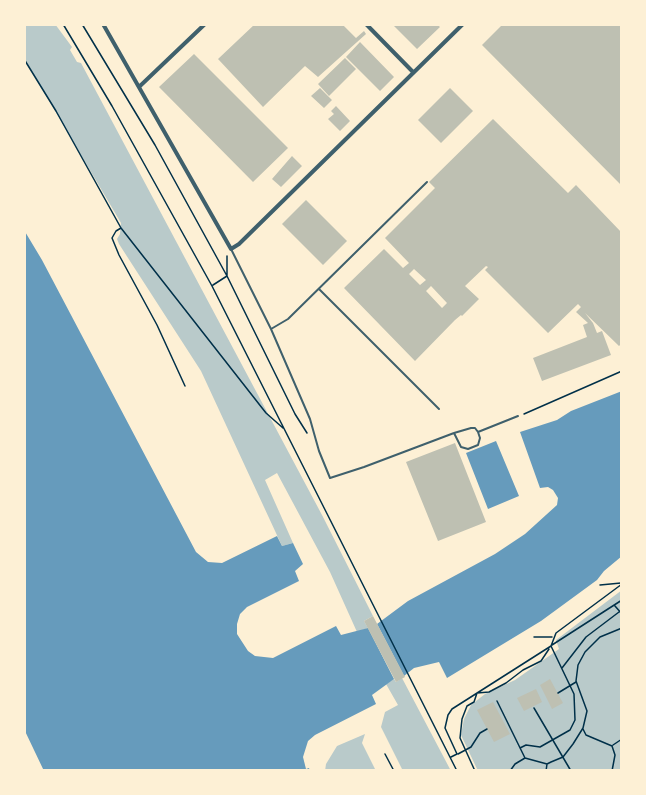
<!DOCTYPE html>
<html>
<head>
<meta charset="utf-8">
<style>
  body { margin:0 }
  #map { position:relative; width:646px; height:795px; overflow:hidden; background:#fdf0d5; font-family:"Fira Sans",sans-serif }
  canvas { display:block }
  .frame { position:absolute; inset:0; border:26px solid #fdf0d5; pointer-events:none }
</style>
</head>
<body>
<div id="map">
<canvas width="646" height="795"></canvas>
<div class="frame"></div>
</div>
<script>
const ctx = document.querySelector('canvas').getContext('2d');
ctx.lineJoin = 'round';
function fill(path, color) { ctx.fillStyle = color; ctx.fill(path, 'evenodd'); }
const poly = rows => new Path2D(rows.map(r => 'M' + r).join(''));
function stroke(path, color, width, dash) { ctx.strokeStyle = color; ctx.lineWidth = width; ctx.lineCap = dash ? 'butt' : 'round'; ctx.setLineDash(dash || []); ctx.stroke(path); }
fill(poly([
  [24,24,55,24,72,47,70,50,77,62,81,63,322,515,373,616,364,621,368,628,357,632,330,572,277,473,265,480,293,543,282,546,201,371,119,244,117,239,120,234,121,223,24,58],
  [622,590,622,771,478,771,461,735,464,719,471,705,485,694,515,680,559,649,556,640],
  [402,678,451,771,403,771,381,727,385,712,398,705,386,684,394,679,396,682],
  [365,734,362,743,376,771,325,771,326,764,337,746]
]), '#b9caca');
fill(poly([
  [24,230,42,260,196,552,208,562,222,563,277,536,282,546,293,543,303,564,295,571,299,581,247,607,240,614,237,624,237,634,248,651,255,656,273,658,336,626,341,635,368,628,394,679,372,695,376,704,315,735,308,741,303,757,306,769,309,768,310,771,44,771,24,729],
  [622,391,622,556,604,571,597,580,541,621,447,678,439,662,414,668,404,676,377,624,408,601,495,554,525,534,557,505,558,498,553,490,548,487,540,488,520,432,557,420,571,411],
  [496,441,519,496,488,509,466,453]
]), '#669bbc');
fill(poly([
  [255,24,342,24,356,38,364,31,366,34,318,77,305,66,263,107,218,59],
  [392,24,437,24,440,27,417,49],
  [503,24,622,24,622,186,482,45],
  [360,42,394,77,380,91,346,57],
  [194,54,288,148,253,182,159,87],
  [345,58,356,69,329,96,318,84],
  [320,88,332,100,324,108,311,96],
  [450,88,473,111,441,143,418,120],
  [336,106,350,121,340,131,328,119,334,114,331,111],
  [493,119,568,193,576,185,622,233,622,343,619,346,585,313,593,323,597,333,602,331,611,355,542,381,533,358,587,337,583,325,588,323,576,312,581,307,578,304,548,333,485,270,488,267,486,266,465,286,479,299,462,316,461,315,455,320,415,361,344,288,384,249,403,268,409,263,385,238,435,188,429,182],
  [414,269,426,280,420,285,409,274],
  [431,286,447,303,442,308,426,291],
  [292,156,302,166,281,187,272,179],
  [306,200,347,241,323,265,282,224],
  [455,443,486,522,438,541,406,462],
  [373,616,405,677,396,682,364,621],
  [550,679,563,703,552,709,540,685],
  [536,689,542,702,524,711,517,698],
  [493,702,510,734,494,742,477,710]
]), '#bec0b2');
stroke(poly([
  [63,24,112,106,212,286,457,771],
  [82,24,155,145,227,276,295,414,307,433],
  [24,59,56,111,121,228,266,413,283,428],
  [121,228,116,231,112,238,119,255,157,325,185,386],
  [213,285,227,276,227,256],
  [524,414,622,371],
  [600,585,621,583],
  [615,606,622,614],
  [534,637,552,637],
  [552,645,622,600],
  [562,668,586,637,619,612],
  [558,693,576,682],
  [497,701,525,758],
  [534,708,571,771],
  [583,729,586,735,612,746,615,755,612,771],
  [613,745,622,739],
  [520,748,526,745,540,747,570,730,575,720,574,694,551,646],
  [385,754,394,771],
  [458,754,471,747,480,733,487,729],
  [451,757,457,754,445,728,448,715,452,709,551,646,556,633,622,584],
  [475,771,460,738,462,719,467,706,474,702,477,693,489,692,506,683,523,670,541,661,549,649],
  [510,771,515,764,525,758,547,764,551,762,563,757,573,744,583,728,587,711,576,681,578,665,585,652,600,637,622,628],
  [546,771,547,764]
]), '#003049', 1.5);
stroke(poly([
  [231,249,271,329,310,419,319,451,330,478,364,467,454,433,471,428,475,428,478,432,480,438,478,445,468,449,461,447,454,433],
  [319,289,439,409],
  [271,329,288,319,427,182],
  [478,432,518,416]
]), '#3f606c', 2);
stroke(poly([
  [103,24,231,249,239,244,463,24],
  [366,24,413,72],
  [140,86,205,24]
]), '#3f606c', 4);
</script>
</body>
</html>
